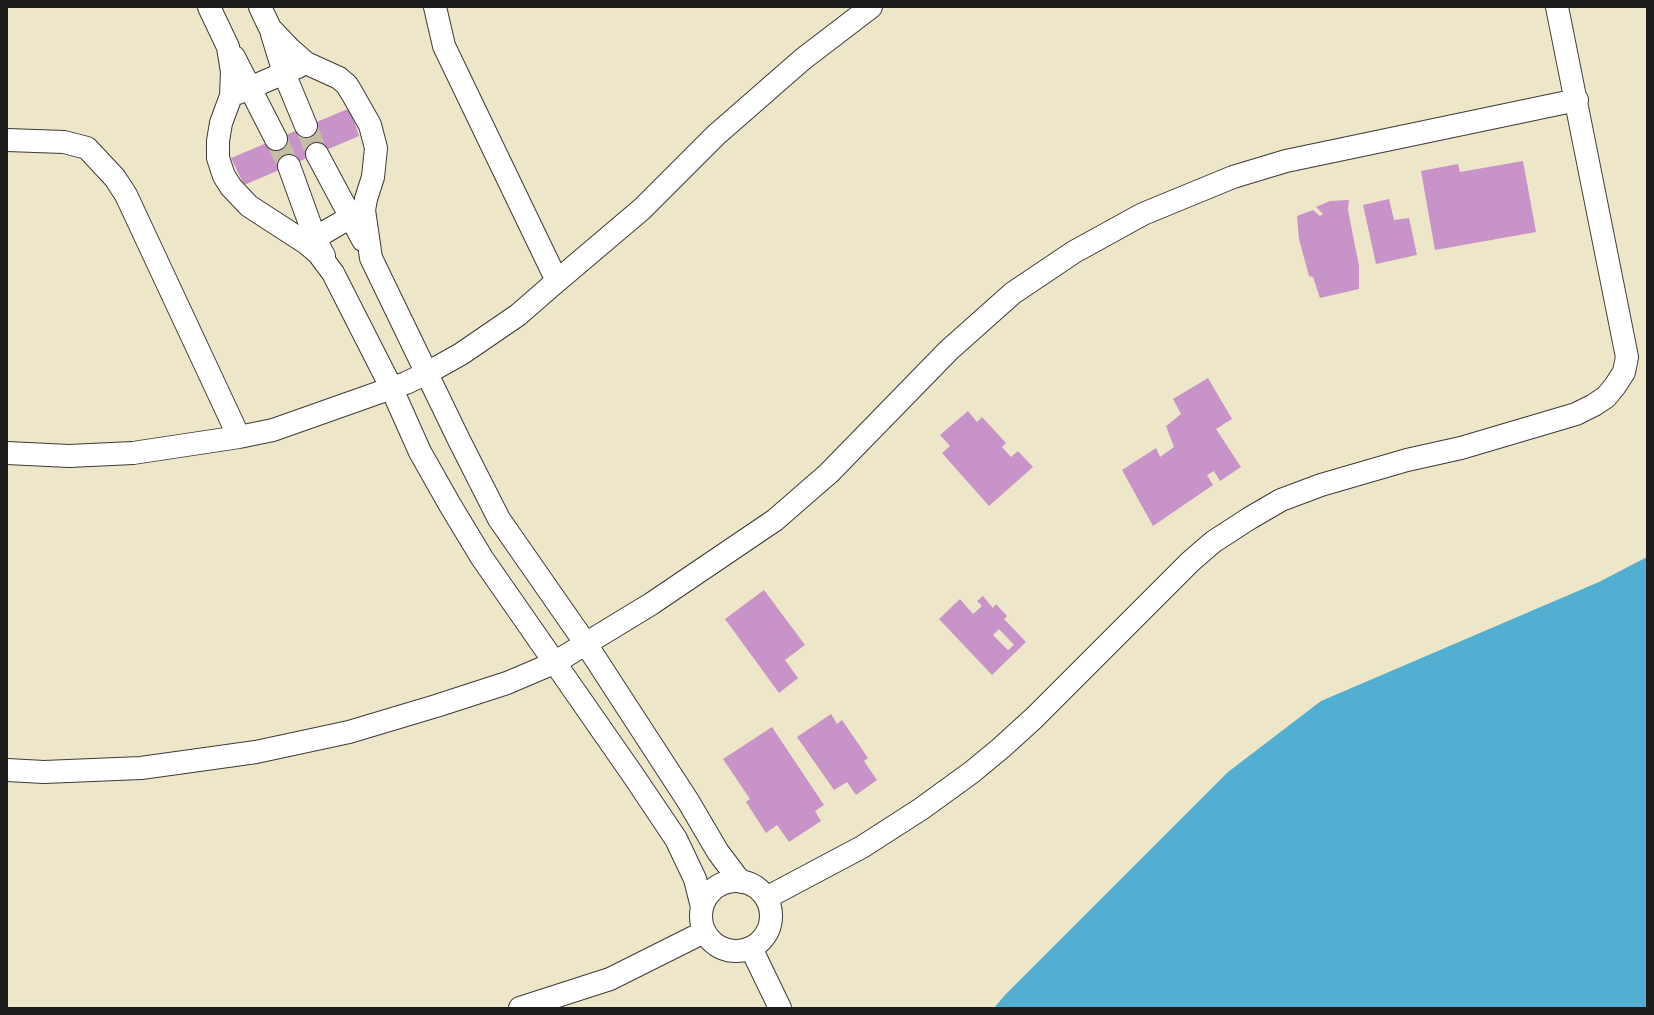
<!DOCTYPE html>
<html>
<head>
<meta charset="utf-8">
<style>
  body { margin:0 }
  #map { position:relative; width:1654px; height:1015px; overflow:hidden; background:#eee6c8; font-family:Sriracha,sans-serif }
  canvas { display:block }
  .frame { position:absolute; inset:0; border:8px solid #1c1c1c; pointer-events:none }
</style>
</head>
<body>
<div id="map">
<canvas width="1654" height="1015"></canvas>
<div class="frame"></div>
</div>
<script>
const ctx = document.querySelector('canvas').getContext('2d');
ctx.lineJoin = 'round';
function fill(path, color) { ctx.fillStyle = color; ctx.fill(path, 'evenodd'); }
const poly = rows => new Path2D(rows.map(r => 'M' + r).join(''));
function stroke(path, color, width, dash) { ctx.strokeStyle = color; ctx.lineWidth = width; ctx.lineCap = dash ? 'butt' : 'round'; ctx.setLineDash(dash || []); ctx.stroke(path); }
fill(poly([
  [1647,557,1647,1008,994,1008,1005,995,1228,772,1321,701,1599,582]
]), '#52afd1');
fill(poly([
  [350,108,359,136,244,185,231,158],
  [1523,161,1536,232,1435,250,1421,171,1458,164,1460,172],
  [1389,199,1394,220,1409,218,1417,255,1376,264,1363,205],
  [1349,200,1348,210,1359,266,1359,289,1320,298,1313,277,1309,276,1299,239,1297,216,1313,210,1320,216,1323,214,1316,207,1330,201],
  [1208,378,1232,419,1216,429,1241,467,1220,481,1214,471,1207,475,1213,485,1153,526,1122,470,1156,448,1160,457,1174,447,1166,426,1181,414,1173,399],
  [968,411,977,422,982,417,1006,443,1002,447,1011,457,1018,451,1033,467,989,506,942,453,950,446,940,435],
  [764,590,805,645,785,660,798,678,779,693,725,619],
  [983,596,993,608,996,604,1007,616,1004,619,1026,642,992,675,939,619,960,599,973,614,982,606,977,601],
  [999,629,1014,645,1008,650,993,635],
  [831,714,837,724,842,720,868,758,864,761,877,780,856,795,847,782,834,790,797,737],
  [772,727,824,805,815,811,821,821,789,842,777,825,766,833,746,802,750,799,723,759]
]), '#c893c8');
stroke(poly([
  [306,126,317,154],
  [276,139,289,166]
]), '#c4bea6', 22, [22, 11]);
const minor = poly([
  [209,7,228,47,232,72,231,96,221,123,218,141,218,158,224,176,231,187,249,206,306,243,318,253,333,273,391,387,420,452,450,505,482,558,633,775,676,839,695,879,702,907],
  [260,7,270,28,290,49,306,63,339,78,347,85,353,95,370,125,376,148,373,177,366,199,364,210,371,258,459,440,499,519,586,644,688,801,718,852,736,876,742,882],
  [272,34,284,73,306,126],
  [234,57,276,139],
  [238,93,298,67],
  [7,140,64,142,87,148,115,178,126,195,239,437],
  [317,154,363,240],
  [289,166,315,238,324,256],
  [306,243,363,210],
  [557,281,642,209,716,135,803,59,871,7],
  [7,453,69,456,133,453,239,437,273,430,406,383,427,373,461,354,518,315,557,281,444,46,435,7],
  [7,770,44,772,141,768,256,752,349,732,436,706,507,683,554,663,651,604,775,520,829,473,949,350,1013,293,1074,252,1143,214,1233,177,1286,161,1577,100],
  '701 916a35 35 0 1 1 70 0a35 35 0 1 1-70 0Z',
  [766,898,862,847,921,809,972,772,1001,748,1034,718,1190,562,1213,542,1250,518,1281,500,1321,485,1407,460,1461,448,1576,414,1594,405,1606,397,1615,386,1624,372,1627,357,1557,7],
  [751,948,780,1008],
  [520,1008,610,979,704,932]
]);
stroke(minor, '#3c3a36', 24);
stroke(minor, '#fff', 22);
</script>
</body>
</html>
